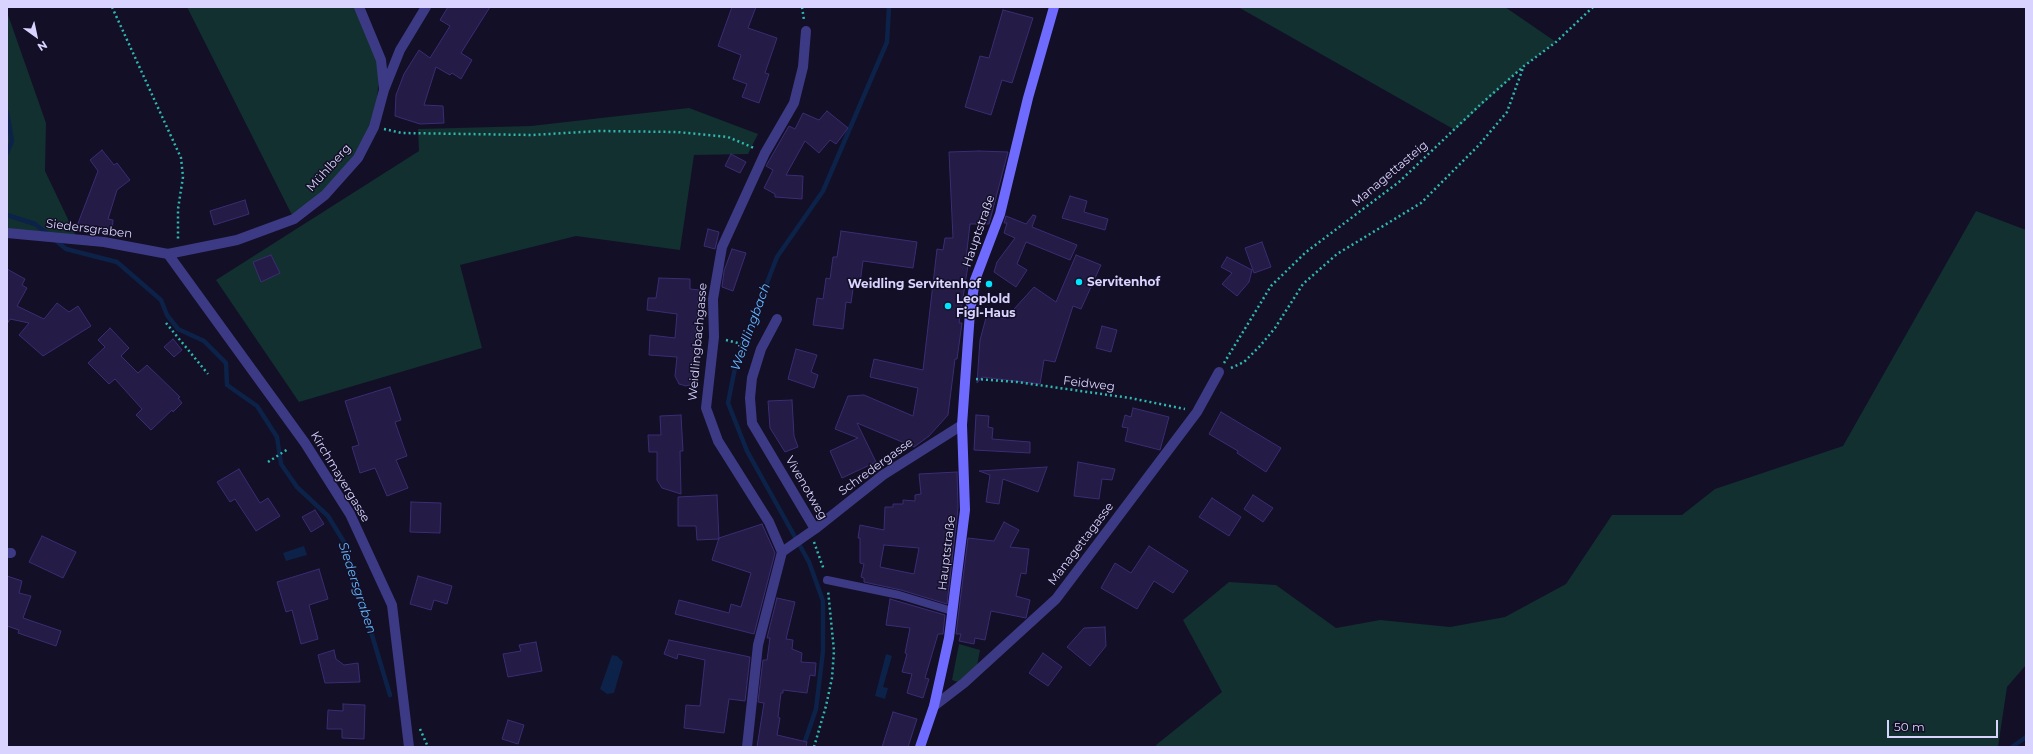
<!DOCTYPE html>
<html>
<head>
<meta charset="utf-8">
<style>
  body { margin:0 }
  #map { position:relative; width:2033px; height:754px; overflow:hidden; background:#130f26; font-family:Montserrat,sans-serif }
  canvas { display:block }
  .frame { position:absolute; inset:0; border:8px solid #d9d4ff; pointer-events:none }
  .north { position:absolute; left:16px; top:16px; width:40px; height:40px; -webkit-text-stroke:3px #130f26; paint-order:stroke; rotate:147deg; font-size:11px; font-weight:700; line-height:16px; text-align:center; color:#d9d4ff }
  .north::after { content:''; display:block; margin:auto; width:14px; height:18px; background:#d9d4ff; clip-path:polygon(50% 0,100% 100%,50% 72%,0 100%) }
  .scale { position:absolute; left:1887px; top:720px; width:111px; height:18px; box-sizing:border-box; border:2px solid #d9d4ff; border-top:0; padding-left:5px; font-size:12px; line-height:14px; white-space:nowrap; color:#d9d4ff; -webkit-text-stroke:3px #130f26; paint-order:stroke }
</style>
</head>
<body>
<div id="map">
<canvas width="2033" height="754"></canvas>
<div class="frame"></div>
<div class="north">N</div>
<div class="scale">50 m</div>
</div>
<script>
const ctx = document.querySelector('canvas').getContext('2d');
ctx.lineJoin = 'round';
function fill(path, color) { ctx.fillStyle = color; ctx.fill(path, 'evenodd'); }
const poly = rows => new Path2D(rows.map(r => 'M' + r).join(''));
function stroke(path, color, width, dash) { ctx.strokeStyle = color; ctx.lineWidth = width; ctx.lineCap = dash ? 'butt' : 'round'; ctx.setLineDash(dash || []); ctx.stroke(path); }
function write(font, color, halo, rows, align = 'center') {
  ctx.font = font + ' Montserrat,sans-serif'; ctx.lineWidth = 3; ctx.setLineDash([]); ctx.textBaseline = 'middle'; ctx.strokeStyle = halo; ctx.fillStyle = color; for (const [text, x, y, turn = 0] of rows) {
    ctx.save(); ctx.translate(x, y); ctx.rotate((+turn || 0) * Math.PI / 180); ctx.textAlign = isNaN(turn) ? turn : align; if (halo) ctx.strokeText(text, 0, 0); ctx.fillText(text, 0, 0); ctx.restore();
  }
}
fill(poly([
  [187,7,359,7,381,60,374,127,358,158,294,219],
  [1238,7,1505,7,1556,42,1524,66,1455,130],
  [7,12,46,123,45,171,76,236,7,230],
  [689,108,758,134,748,154,694,155,680,250,576,236,460,265,482,348,299,402,216,280,419,151,418,129,531,126],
  [1976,211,2026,230,2026,665,2007,687,1998,747,1156,747,1156,745,1222,692,1183,620,1229,582,1276,585,1336,628,1380,620,1450,627,1505,617,1566,584,1612,515,1682,515,1715,489,1843,446],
  [959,644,980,650,977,666,958,682,952,680]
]), '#12302f');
fill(poly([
  [304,546,307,555,286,561,283,553],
  [886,654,892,656,883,687,888,688,885,699,875,696],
  [612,655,617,656,623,662,614,693,607,694,600,689]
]), '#0c2248');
stroke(poly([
  [7,112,12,141,7,153],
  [7,215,35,224,48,234],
  [54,239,66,249,117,262,161,300,167,315,178,329,204,341,226,363,227,385,257,406,277,437,281,464,297,487,328,516,344,542,390,695],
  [803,747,816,709,823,651,823,601,809,562,747,451,728,403,736,363,777,257,823,191,887,42,889,7],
  [2012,747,2026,737]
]), '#0c2248', 4.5);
const building = poly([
  [448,7,490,7,461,53,472,60,461,79,452,73,450,75,436,67,424,105,443,106,444,123,420,124,395,116,396,95,404,74,419,50,430,58,450,26,440,20,448,7],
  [732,7,756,7,748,28,777,38,765,73,769,74,759,103,742,97,747,84,733,79,741,55,718,46,732,7],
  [1003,10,1033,18,1012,83,1002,80,991,115,965,107,980,56,989,58,1003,10],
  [827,111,848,128,836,144,830,140,819,153,805,141,786,175,803,176,802,199,775,197,775,194,764,188,773,170,766,166,789,126,795,129,803,113,819,120,827,111],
  [102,150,114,165,117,163,130,180,117,190,108,219,113,220,112,233,77,226,98,171,90,160,102,150],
  [979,151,1008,152,989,224,970,224,966,259,969,259,959,323,962,323,957,359,955,359,948,415,929,436,914,447,857,423,876,462,842,478,830,451,858,438,835,429,848,396,864,395,913,416,918,388,870,377,874,359,923,370,937,249,943,250,945,238,953,238,949,152,979,151],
  [731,154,746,162,740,173,725,166,731,154],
  [1070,196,1087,201,1084,212,1108,219,1105,230,1062,218,1070,196],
  [245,200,249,214,214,225,210,211,245,200],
  [1033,215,1036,216,1032,227,1077,245,1070,260,1026,242,1017,264,1027,270,1016,287,994,272,997,262,1015,238,1004,233,1007,223,1004,223,1006,216,1026,224,1033,215],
  [708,229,719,232,715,249,704,246,708,229],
  [841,231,917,242,913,268,863,261,860,283,854,282,851,303,846,302,843,329,813,325,817,298,823,299,826,278,830,279,833,257,837,257,841,231],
  [1262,242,1271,267,1254,273,1245,248,1262,242],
  [732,249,746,253,733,291,722,287,724,271,732,249],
  [271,255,280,273,261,282,253,262,271,255],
  [1076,255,1101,265,1081,309,1073,306,1055,362,1044,360,1040,384,982,377,977,383,980,340,987,314,1005,319,1034,287,1056,302,1076,255],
  [1227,257,1252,270,1249,282,1237,296,1222,284,1232,273,1221,267,1227,257],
  [7,269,25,279,22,285,27,288,17,306,44,319,57,303,69,312,78,306,91,326,43,356,19,335,29,323,10,319,7,324,7,269],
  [659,278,690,279,690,289,699,290,695,339,698,339,695,378,693,384,686,386,679,384,675,376,677,357,649,355,650,335,675,338,677,314,647,310,648,298,656,298,659,278],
  [1102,326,1117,330,1111,352,1096,348,1102,326],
  [110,328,129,348,121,356,138,373,147,365,180,397,178,398,182,403,173,412,172,410,151,430,136,415,142,409,115,379,109,384,88,363,105,347,98,340,110,328],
  [173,339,182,350,174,357,164,347,173,339],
  [796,349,817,355,811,372,818,375,814,388,788,379,796,349],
  [390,387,401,420,395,422,407,456,396,460,408,488,387,496,375,468,360,473,352,447,359,445,345,401,390,387],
  [792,400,794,436,798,447,785,452,770,428,768,401,792,400],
  [1133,408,1169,417,1160,450,1125,441,1128,428,1122,427,1125,415,1131,417,1133,408],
  [1221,412,1281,448,1266,472,1237,453,1238,451,1209,434,1221,412],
  [681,415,683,451,680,451,681,494,662,488,657,480,657,452,649,452,648,435,661,435,660,416,681,415],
  [976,415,989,416,988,427,993,428,992,439,1030,442,1030,453,974,450,976,415],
  [1078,462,1115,469,1112,480,1102,479,1099,499,1074,496,1078,462],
  [1047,467,1038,492,1003,479,999,504,986,502,990,475,979,471,1047,467],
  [239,469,260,503,268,498,280,516,256,531,235,499,230,502,217,482,239,469],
  [957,472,958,508,947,604,901,590,864,582,864,578,861,577,864,564,860,563,860,538,858,538,860,525,884,530,885,507,893,507,893,504,903,504,903,500,915,501,915,495,921,494,919,474,957,472],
  [884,545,919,548,914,574,880,567,884,545],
  [717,495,719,539,697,540,696,526,678,526,678,497,717,495],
  [1253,495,1273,508,1263,522,1244,509,1253,495],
  [1212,498,1241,517,1229,536,1199,517,1212,498],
  [411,502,441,503,440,533,410,532,411,502],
  [315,510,324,524,311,532,302,517,315,510],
  [1004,522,1019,530,1010,547,1029,549,1026,574,1021,573,1016,596,1030,600,1026,618,991,611,985,640,975,638,974,644,959,641,961,634,956,634,968,538,994,541,1004,522],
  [762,524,775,553,754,634,675,614,679,600,729,613,731,604,741,607,751,573,712,560,719,538,762,524],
  [42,536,76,552,63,578,29,562,42,536],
  [1149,546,1188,571,1173,593,1154,581,1137,609,1101,588,1115,563,1131,573,1149,546],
  [319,569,328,599,309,605,318,639,301,644,292,610,286,612,277,582,319,569],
  [7,576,22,581,19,593,31,596,23,618,61,631,56,646,18,633,19,630,7,626,7,576],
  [418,576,452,586,447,604,434,600,431,610,410,604,418,576],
  [777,598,795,602,786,639,793,640,792,649,802,653,801,662,816,663,815,676,810,675,807,693,783,690,783,693,781,693,778,717,780,718,777,735,807,742,806,747,757,747,764,703,758,702,763,660,767,660,770,638,767,638,777,598],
  [890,599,945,615,943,634,938,634,925,678,929,679,923,698,907,693,912,674,902,672,907,654,905,653,910,628,886,625,890,599],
  [1105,627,1106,646,1090,666,1067,647,1084,628,1105,627],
  [669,640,750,657,745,701,729,699,724,733,684,728,686,705,700,706,705,660,678,654,677,659,664,654,669,640],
  [536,642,542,671,508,677,503,654,521,651,519,645,536,642],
  [334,650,336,659,344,665,358,663,360,682,325,683,318,655,334,650],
  [1043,653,1062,667,1048,686,1029,673,1043,653],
  [343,704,365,705,364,739,342,738,342,729,327,729,328,710,343,711,343,704],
  [893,712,917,719,908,747,882,747,893,712],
  [508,720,524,725,518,744,502,739,508,720]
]);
fill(building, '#241b47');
stroke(building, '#3b2d73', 1);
stroke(poly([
  [112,7,181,158,183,177,178,209,178,240],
  [802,7,804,20],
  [384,129,402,133,532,135,599,131,677,132,728,137,754,148],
  [166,323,208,374],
  [726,340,750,346],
  [1224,363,1271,286,1306,252,1399,182,1482,103,1524,66,1556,42,1593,7],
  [1231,368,1244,362,1260,346,1275,328,1303,284,1337,254,1421,203,1479,145,1507,112,1523,68],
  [976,379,1017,382,1130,398,1185,409],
  [268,462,288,449],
  [814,542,824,570],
  [420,729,428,747],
  [814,747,826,706,832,678,834,651,828,590]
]), '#2fb8b0', 2.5, [2, 3]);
stroke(poly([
  [827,580,899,595,952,611]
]), '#3d3a85', 8);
stroke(poly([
  [359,7,381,60,384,89],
  [7,233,104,242,168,254,237,240,294,219,325,195,358,158,374,127,384,90,400,50,426,7],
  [168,254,305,443,350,514,392,605,409,747],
  [777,319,761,349,752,378,750,398,752,423,815,529],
  [782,552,815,529,883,475,962,425],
  [7,553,11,553],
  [934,706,964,683,1056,599,1197,412,1219,372],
  [747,747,758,645,782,552,769,522,718,441,706,408,714,337,713,299,722,247,765,153,794,103,803,67,806,31]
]), '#3d3a85', 10);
stroke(poly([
  [920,747,934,706,949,638,965,510,962,425,970,312,975,280,1000,214,1028,98,1054,7]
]), '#6f6bff', 10);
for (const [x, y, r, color] of [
  [1079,282,4,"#00e5ff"],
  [989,284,4,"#00e5ff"],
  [948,306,4,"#00e5ff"]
]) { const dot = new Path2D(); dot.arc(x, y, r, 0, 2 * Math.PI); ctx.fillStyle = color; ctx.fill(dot); stroke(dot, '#130f26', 1.5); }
write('12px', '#d9d4ff', '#130f26', [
  ["Mühlberg",329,168,-48],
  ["Managettasteig",1390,174,-40],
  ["Siedersgraben",89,229,7],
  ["Hauptstraße",979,231,-71],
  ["Weidlingbachgasse",698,342,-85],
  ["Feidweg",1089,384,7],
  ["Schredergasse",876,467,-36],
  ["Kirchmayergasse",340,477,59],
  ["Vivenotweg",806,488,60],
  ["Managettagasse",1081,544,-53],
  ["Hauptstraße",947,553,-83]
]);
write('bold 12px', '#d9d4ff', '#130f26', [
  ["Servitenhof",1087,282],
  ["Weidling Servitenhof",981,284,"right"],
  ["Leoplold",956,299],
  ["Figl-Haus",956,313]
], 'left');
write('italic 13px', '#62b6ff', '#130f26', [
  ["Weidlingbach",751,327,-70],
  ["Siedersgraben",357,588,72]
]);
</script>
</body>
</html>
